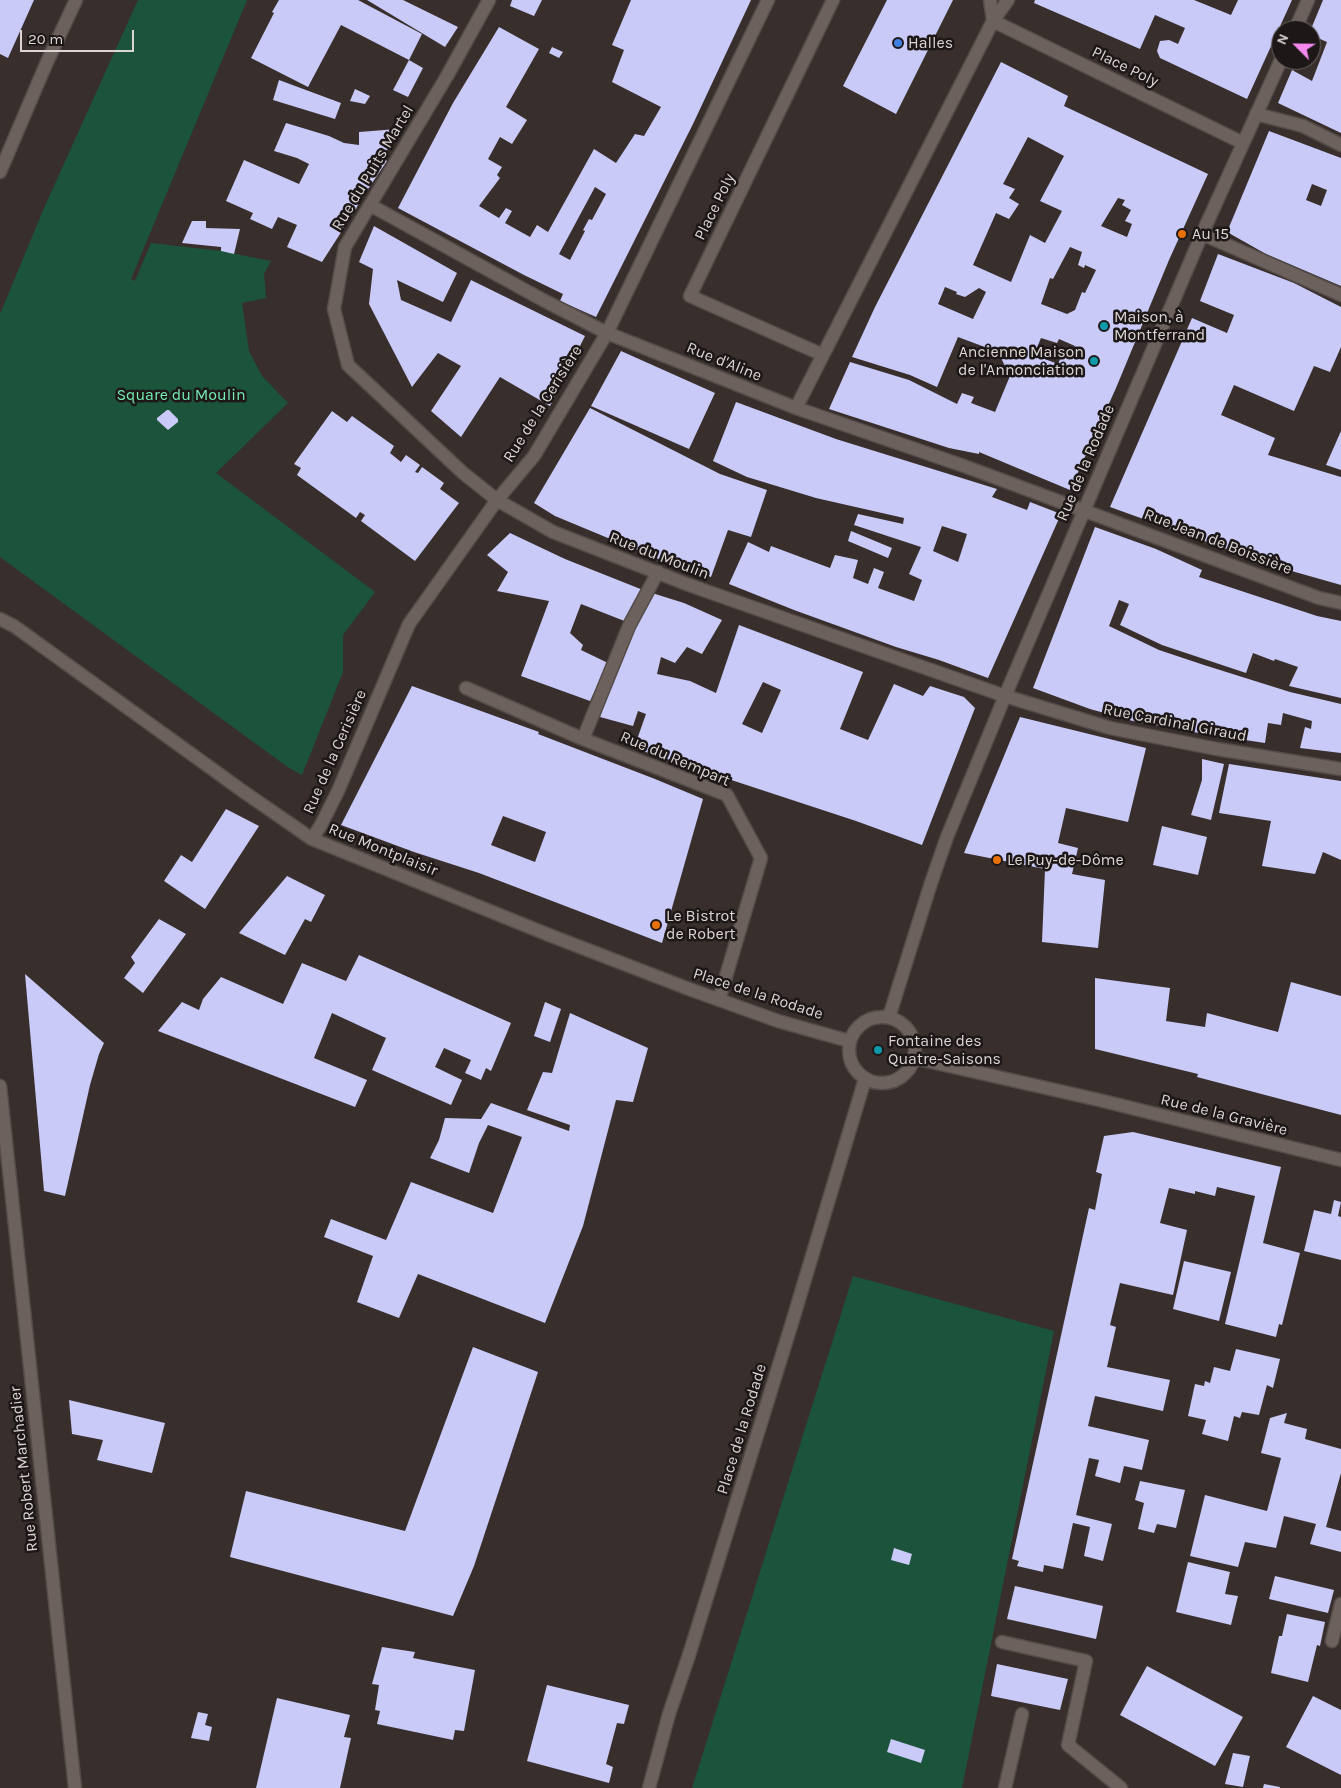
<!DOCTYPE html>
<html>
<head>
<meta charset="utf-8">
<style>
  body { margin:0 }
  #map { position:relative; width:1341px; height:1788px; overflow:hidden; background:#382f2c; font-family:Karla,sans-serif }
  canvas { display:block }
  .north { position:absolute; left:1271px; top:20px; width:50px; height:50px; box-sizing:border-box; background:#1d1817; border:1px solid #696462; border-radius:50%; rotate:293deg; font-size:14px; font-weight:700; line-height:20px; text-align:center; color:#dbd5d3 }
  .north::after { content:''; display:block; margin:auto; width:18px; height:22px; background:#f589ef; clip-path:polygon(50% 0,100% 100%,50% 72%,0 100%) }
  .scale { position:absolute; left:20px; top:30px; width:114px; height:22px; box-sizing:border-box; border:2px solid #dbd5d3; border-top:0; padding-left:6px; font-size:15px; line-height:18px; white-space:nowrap; color:#dbd5d3; -webkit-text-stroke:4px #1d1817; paint-order:stroke }
</style>
</head>
<body>
<div id="map">
<canvas width="1341" height="1788"></canvas>
<div class="north">N</div>
<div class="scale">20 m</div>
</div>
<script>
const ctx = document.querySelector('canvas').getContext('2d');
ctx.lineJoin = 'round';
function fill(path, color) { ctx.fillStyle = color; ctx.fill(path, 'evenodd'); }
const poly = rows => new Path2D(rows.map(r => 'M' + r).join(''));
function stroke(path, color, width, dash) { ctx.strokeStyle = color; ctx.lineWidth = width; ctx.lineCap = dash ? 'butt' : 'round'; ctx.setLineDash(dash || []); ctx.stroke(path); }
function write(font, color, halo, rows, align = 'center') {
  ctx.font = font + ' Karla,sans-serif'; ctx.lineWidth = 5; ctx.setLineDash([]); ctx.textBaseline = 'middle'; ctx.strokeStyle = halo; ctx.fillStyle = color; for (const [text, x, y, turn = 0] of rows) {
    ctx.save(); ctx.translate(x, y); ctx.rotate((+turn || 0) * Math.PI / 180); ctx.textAlign = isNaN(turn) ? turn : align; if (halo) ctx.strokeText(text, 0, 0); ctx.fillText(text, 0, 0); ctx.restore();
  }
}
fill(poly([
  [138,0,247,0,131,279,135,281,151,243,221,251,271,261,264,274,266,298,242,303,249,351,262,376,288,403,216,473,375,592,343,635,343,672,302,775,289,768,0,557,0,314,44,208],
  [853,1276,1054,1331,962,1788,692,1788]
]), '#1b543b');
fill(poly([
  [0,0,34,0,8,58,0,54],
  [279,0,358,0,422,34,409,60,423,68,408,97,393,90,409,60,341,25,308,87,251,58,274,13,272,12],
  [367,0,403,0,458,27,445,47],
  [512,0,542,0,534,16,510,6],
  [631,0,751,0,693,124,596,317,560,301,563,294,524,275,398,208,453,103,499,27,539,49,506,107,527,120,512,144,500,137,488,159,502,167,497,175,500,178,479,206,499,218,506,208,512,211,505,223,530,237,537,225,548,232,594,149,616,163,635,134,644,136,661,107,612,82,624,50,612,45],
  [595,187,606,194,592,220,589,219,583,230,585,231,570,260,559,254],
  [887,0,953,0,896,114,843,86],
  [1035,0,1194,0,1231,15,1238,0,1292,0,1247,99,1160,58,1157,51,1160,41,1169,40,1178,44,1185,28,1155,15,1140,49,1034,3],
  [1323,0,1341,0,1341,133,1278,103,1292,70,1312,81,1327,42,1311,35,1311,29],
  [552,47,563,52,559,58,549,53],
  [1001,62,1068,96,1064,106,1208,174,1169,260,1116,388,1070,490,979,452,979,454,949,448,829,409,850,362,909,380,957,404,962,393,974,397,971,403,995,412,1010,376,998,352,958,337,937,387,910,375,852,357,875,307],
  [1028,137,1064,156,1040,201,1062,211,1045,243,1030,235,1011,282,973,265,996,213,1009,219,1019,204,1009,198,1015,189,1003,184],
  [1118,198,1125,200,1122,205,1131,210,1125,221,1132,224,1127,237,1101,226],
  [1070,247,1082,252,1078,265,1084,268,1085,265,1096,270,1085,293,1082,292,1075,310,1067,314,1041,304,1050,278,1053,279],
  [945,287,957,292,956,294,965,297,979,288,986,292,973,319,938,304],
  [1041,338,1057,343,1059,339,1075,346,1071,356,1064,353,1061,357,1058,364,1034,355],
  [279,80,341,103,335,119,273,100],
  [355,89,370,96,365,104,350,101],
  [286,123,329,136,344,143,359,145,359,132,397,129,383,159,387,161,366,192,364,191,356,209,322,262,287,247,297,225,278,217,272,229,250,219,253,213,226,201,244,160,299,184,309,164,297,158,274,151],
  [1269,131,1341,158,1341,286,1266,254,1227,232],
  [1312,184,1327,190,1321,206,1306,200],
  [192,221,206,221,206,228,240,229,234,254,221,251,221,247,182,243],
  [374,226,457,273,443,302,397,280,401,300,451,322,471,280,585,336,550,406,500,377,461,437,431,411,461,366,438,353,412,387,369,304,373,269,359,262],
  [1218,254,1294,283,1341,307,1341,347,1330,372,1314,366,1294,411,1234,385,1221,415,1275,438,1268,455,1341,477,1341,585,1274,566,1110,507,1192,318,1227,333,1234,315,1200,301],
  [621,351,715,393,689,449,591,406],
  [736,402,836,439,997,489,992,497,1027,510,1030,502,1061,514,988,678,939,660,896,647,794,610,729,584,748,542,769,552,771,546,830,568,835,555,858,560,853,578,868,584,874,568,884,572,878,588,914,601,922,580,909,574,921,547,854,525,858,514,903,524,904,518,816,498,747,477,713,461],
  [942,526,967,534,958,562,933,551],
  [590,408,720,474,767,490,751,537,728,530,711,577,656,558,555,516,534,503],
  [167,410,169,410,178,419,178,422,168,430,157,420,157,418],
  [332,411,347,422,352,416,394,446,390,453,401,462,406,455,420,465,415,472,418,473,422,467,444,483,440,489,459,503,415,561,361,521,365,515,360,512,356,518,297,475,301,468,294,464],
  [1341,431,1341,470,1326,465],
  [1095,527,1156,549,1202,570,1199,577,1317,616,1341,621,1341,698,1289,686,1298,667,1275,659,1274,661,1253,653,1246,673,1162,645,1120,625,1129,604,1119,600,1109,626,1159,650,1204,665,1290,692,1341,704,1341,753,1300,748,1305,727,1311,729,1312,721,1283,713,1281,725,1268,723,1265,743,1232,738,1233,729,1200,724,1199,733,1133,721,1090,709,1033,688],
  [851,531,892,548,888,558,848,541],
  [510,533,565,559,643,590,627,622,581,604,570,633,583,645,581,650,608,663,590,701,521,676,549,601,497,591,508,572,487,555],
  [652,593,684,603,722,620,702,654,687,647,675,663,661,657,657,674,690,681,716,693,739,625,863,672,840,729,868,740,894,684,923,696,930,686,964,697,975,708,922,845,856,821,634,748,646,714,638,711,633,726,600,717,618,665,634,629],
  [763,682,781,690,762,733,742,724],
  [412,686,539,732,538,734,655,779,703,799,662,943,479,873,414,852,341,825],
  [503,816,546,832,535,862,491,845],
  [1020,717,1146,748,1128,822,1066,808,1058,843,1078,848,1072,874,1105,880,1098,948,1042,942,1045,869,964,853],
  [1202,759,1224,764,1211,820,1191,815,1202,780],
  [1229,764,1341,781,1341,860,1323,852,1315,874,1262,866,1271,821,1219,813],
  [226,809,259,826,205,909,164,881,181,855,192,862],
  [1162,826,1207,837,1198,875,1153,865],
  [287,876,325,895,311,922,305,919,285,955,239,933],
  [159,919,186,934,143,993,124,978,135,963,131,957],
  [359,955,511,1023,491,1071,486,1068,481,1080,465,1073,471,1060,444,1048,435,1067,462,1080,451,1105,372,1070,386,1038,332,1013,314,1058,367,1080,355,1107,158,1031,182,1002,199,1010,203,999,221,977,283,1004,302,963,346,981],
  [25,974,104,1043,99,1054,90,1085,65,1196,44,1191],
  [1095,978,1170,988,1166,1021,1205,1027,1207,1013,1278,1032,1291,982,1341,996,1341,1115,1197,1077,1198,1074,1095,1049],
  [545,1002,561,1009,550,1042,534,1036],
  [570,1013,648,1048,633,1102,616,1100,583,1226,545,1323,418,1274,399,1318,357,1302,373,1256,324,1237,331,1219,386,1240,411,1182,493,1213,522,1137,488,1125,479,1143,469,1173,430,1158,439,1140,445,1118,481,1119,491,1103,569,1131,570,1125,527,1110,543,1072,552,1073],
  [1133,1132,1281,1167,1263,1243,1300,1253,1282,1325,1279,1324,1276,1337,1225,1324,1255,1196,1217,1187,1215,1196,1195,1191,1195,1194,1169,1188,1160,1223,1187,1230,1173,1295,1120,1283,1110,1325,1116,1327,1107,1367,1170,1380,1163,1411,1095,1396,1088,1426,1149,1440,1142,1470,1124,1466,1120,1483,1095,1476,1099,1460,1089,1458,1076,1515,1112,1524,1103,1561,1084,1556,1090,1527,1073,1523,1063,1569,1044,1565,1043,1572,1017,1566,1019,1561,1012,1559,1089,1208,1095,1210,1102,1174,1096,1172,1104,1136],
  [1334,1200,1341,1202,1338,1216,1341,1217,1341,1260,1304,1251,1314,1210,1331,1214],
  [1184,1261,1231,1272,1219,1321,1173,1309],
  [473,1347,538,1372,474,1566,453,1616,230,1557,246,1491,405,1531],
  [1236,1349,1280,1359,1273,1388,1267,1385,1259,1415,1242,1412,1240,1418,1234,1416,1228,1441,1202,1434,1206,1420,1188,1416,1195,1384,1204,1386,1205,1381,1210,1383,1214,1367,1230,1371],
  [69,1400,165,1423,152,1473,97,1460,103,1440,72,1434],
  [1287,1413,1284,1423,1307,1429,1305,1439,1341,1449,1341,1473,1326,1527,1341,1531,1341,1552,1310,1544,1316,1524,1284,1516,1276,1548,1245,1542,1238,1567,1190,1556,1205,1495,1267,1511,1281,1458,1261,1453,1270,1418],
  [1140,1481,1185,1490,1176,1528,1157,1524,1154,1533,1138,1529,1144,1503,1135,1500],
  [894,1548,912,1554,909,1565,891,1560],
  [1188,1562,1230,1572,1225,1594,1238,1596,1231,1625,1176,1612],
  [1275,1576,1334,1590,1328,1613,1269,1599],
  [1015,1586,1103,1606,1096,1639,1007,1619],
  [1287,1614,1325,1622,1320,1646,1317,1645,1308,1682,1271,1673,1279,1636,1282,1636],
  [382,1647,415,1652,413,1658,475,1670,464,1731,455,1730,453,1740,377,1724,380,1711,375,1710,379,1685,372,1684],
  [997,1664,1068,1679,1060,1710,991,1696],
  [1147,1666,1243,1717,1215,1766,1120,1715],
  [547,1685,629,1705,624,1724,617,1723,606,1764,613,1767,609,1783,527,1761],
  [1313,1696,1341,1710,1341,1775,1286,1747],
  [277,1698,350,1715,344,1737,351,1738,340,1788,256,1788],
  [198,1712,208,1714,205,1725,212,1727,209,1741,191,1738],
  [891,1739,925,1750,921,1763,887,1752],
  [1233,1753,1250,1756,1243,1787,1225,1784],
  [1264,1784,1280,1787,1280,1788,1263,1788]
]), '#c9caf8');
const minor = poly([
  [489,0,447,76,345,247,334,309,348,365,463,473,497,500,553,532,689,585,1005,696,1110,728,1217,749,1341,769],
  [990,0,993,21,1243,143],
  [1295,30,1308,0],
  [1256,114,1303,126,1341,145],
  [0,172,47,62,76,0],
  [370,205,543,300,607,333,796,408,964,466,1319,598,1341,603],
  [1202,234,1341,295],
  [823,355,690,296,833,0],
  [796,408,993,21,1008,0],
  [0,619,14,626,244,792,312,839,549,935,689,989,778,1021,849,1041],
  [466,688,583,739,727,795,761,858,719,1000],
  [583,739,629,626,658,572],
  [312,839,321,825,338,791,409,624,497,500,534,456,607,333,768,0],
  [889,1017,931,883,947,837,1005,696,1202,234,1281,60],
  '849 1050a33 33 0 1 1 66 0a33 33 0 1 1-66 0Z',
  [914,1058,1099,1100,1341,1160],
  [0,1086,75,1788],
  [1332,1641,1341,1604],
  [1002,1642,1086,1661,1068,1745,1121,1788],
  [649,1788,669,1714,689,1655,791,1326,865,1079],
  [1005,1788,1022,1714]
]);
stroke(minor, '#544c49', 15);
stroke(minor, '#6c615d', 12);
for (const [x, y, r, color] of [
  [898,43,5,"#3f7fe0"],
  [1182,234,5,"#e8710a"],
  [1104,326,5,"#0f9aa8"],
  [1094,361,5,"#0f9aa8"],
  [997,860,5,"#e8710a"],
  [656,925,5,"#e8710a"],
  [878,1050,5,"#0f9aa8"]
]) { const dot = new Path2D(); dot.arc(x, y, r, 0, 2 * Math.PI); ctx.fillStyle = color; ctx.fill(dot); stroke(dot, '#1d1817', 2); }
write('16px', '#dbd5d3', '#1d1817', [
  ["Halles",908,43],
  ["Au 15",1192,234],
  ["Maison, à",1114,317],
  ["Montferrand",1114,335],
  ["Ancienne Maison",1084,352,"right"],
  ["de l'Annonciation",1084,370,"right"],
  ["Le Puy-de-Dôme",1007,860],
  ["Le Bistrot",666,916],
  ["de Robert",666,934],
  ["Fontaine des",888,1041],
  ["Quatre-Saisons",888,1059]
], 'left');
write('16px', '#dbd5d3', '#1d1817', [
  ["Place Poly",1125,67,26],
  ["Rue du Puits Martel",373,168,-59],
  ["Place Poly",715,207,-64],
  ["Rue d'Aline",724,362,22],
  ["Rue de la Cerisière",543,404,-58],
  ["Rue de la Rodade",1086,463,-67],
  ["Rue Jean de Boissière",1218,542,21],
  ["Rue du Moulin",659,556,21],
  ["Rue Cardinal Giraud",1175,723,11],
  ["Rue de la Cerisière",335,752,-66],
  ["Rue du Rempart",675,759,23],
  ["Rue Montplaisir",383,850,22],
  ["Place de la Rodade",758,994,18],
  ["Rue de la Gravière",1224,1115,14],
  ["Place de la Rodade",742,1429,-73],
  ["Rue Robert Marchadier",24,1469,-96]
]);
write('16px', '#73ecb5', '#1d1817', [
  ["Square du Moulin",181,395]
]);
</script>
</body>
</html>
